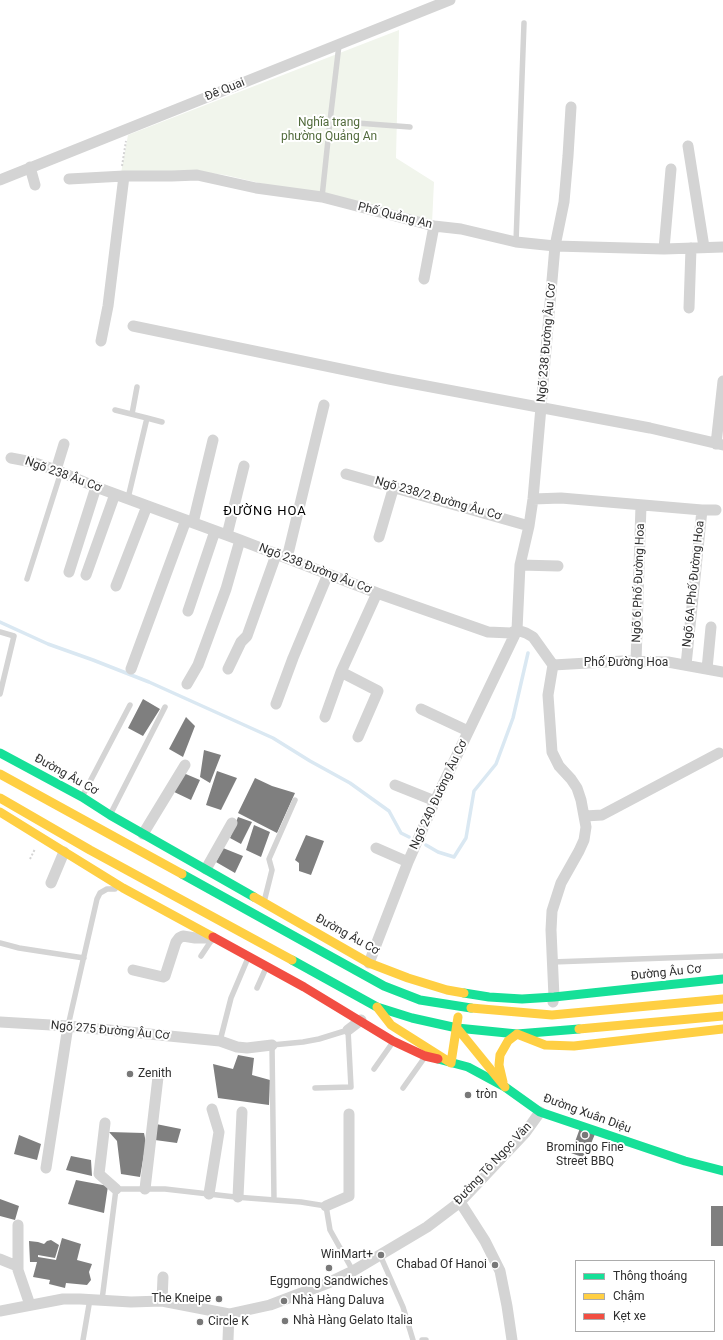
<!DOCTYPE html>
<html>
<head>
<meta charset="utf-8">
<style>
  body { margin:0 }
  #map { position:relative; width:723px; height:1340px; overflow:hidden; background:#fff; font-family:Roboto,sans-serif }
  canvas { display:block }
  .legend { position:absolute; left:575px; top:1260px; width:140px; height:72px; box-sizing:border-box; background:#fff; border:1px solid #acacac; margin:0; padding:5px 7px; list-style:none; font-size:12px; color:#2f2f2f }
  .legend li { display:flex; align-items:center; gap:8px; height:20px }
  .legend b { width:20px; border:1px solid #acacac }
</style>
</head>
<body>
<div id="map">
<canvas width="723" height="1340"></canvas>
<ul class="legend">
<li><b style="height:5px;background:#16e098"></b>Thông thoáng</li>
<li><b style="height:5px;background:#ffcf43"></b>Chậm</li>
<li><b style="height:5px;background:#f24e42"></b>Kẹt xe</li>
</ul>
</div>
<script>
const ctx = document.querySelector('canvas').getContext('2d');
ctx.lineJoin = 'round';
function fill(path, color) { ctx.fillStyle = color; ctx.fill(path, 'evenodd'); }
const poly = rows => new Path2D(rows.map(r => 'M' + r).join(''));
function stroke(path, color, width, dash) { ctx.strokeStyle = color; ctx.lineWidth = width; ctx.lineCap = dash ? 'butt' : 'round'; ctx.setLineDash(dash || []); ctx.stroke(path); }
function write(font, color, halo, rows, align = 'center') {
  ctx.font = font + ' Roboto,sans-serif'; ctx.lineWidth = 4; ctx.setLineDash([]); ctx.textBaseline = 'middle'; ctx.strokeStyle = halo; ctx.fillStyle = color; for (const [text, x, y, turn = 0] of rows) {
    ctx.save(); ctx.translate(x, y); ctx.rotate((+turn || 0) * Math.PI / 180); ctx.textAlign = isNaN(turn) ? turn : align; if (halo) ctx.strokeText(text, 0, 0); ctx.fillText(text, 0, 0); ctx.restore();
  }
}
fill(poly([
  [399,30,396,158,434,182,432,223,225,175,202,172,121,173,128,135]
]), '#f1f5ec');
stroke(poly([
  [0,622,48,644,93,660,149,682,273,738,310,761,350,783,389,811,401,833,409,837],
  [426,845,438,852,454,857,466,838,474,791,496,764,513,718,528,653]
]), '#dae8f2', 3.5);
fill(poly([
  [143,699,160,709,143,736,128,728],
  [186,717,195,726,183,757,169,749],
  [204,750,221,755,210,783,200,777],
  [217,771,237,778,221,810,206,805],
  [181,772,200,780,191,800,170,790],
  [255,778,272,786,295,793,277,833,238,813],
  [238,817,252,822,241,844,230,838],
  [254,825,270,832,261,857,246,850],
  [306,835,324,841,311,875,299,871,299,863,295,860],
  [223,848,243,856,235,873,216,862],
  [238,1055,254,1058,252,1075,270,1080,269,1105,218,1098,213,1064,233,1069],
  [156,1124,181,1129,177,1143,155,1140],
  [580,1128,595,1134,585,1158,571,1153],
  [109,1132,144,1133,146,1143,140,1177,121,1174,117,1141],
  [19,1135,41,1144,37,1160,14,1154],
  [71,1156,91,1160,92,1176,66,1170],
  [76,1180,108,1186,104,1213,68,1204],
  [0,1199,19,1206,15,1220,0,1216],
  [711,1206,723,1206,723,1246,711,1246],
  [62,1238,81,1244,77,1260,92,1264,89,1272,91,1280,87,1285,66,1283,65,1288,49,1284,50,1280,33,1277,37,1262,30,1262,29,1241,38,1242,44,1244,47,1241,51,1240,59,1245,55,1258,38,1255,38,1257,56,1260]
]), '#7f7f7f');
stroke(poly([
  [122,166,126,141],
  [30,859,35,849]
]), '#d4d4d4', 2, [2, 2]);
stroke(poly([
  [330,121,410,127],
  [322,197,330,121,339,45],
  [516,242,524,23],
  [115,410,147,418,128,498],
  [132,414,137,387],
  [147,418,162,422],
  [27,579,61,472],
  [0,632,14,636,0,694],
  [83,795,130,705],
  [111,813,165,707],
  [264,902,272,870,269,859,295,800],
  [0,943,19,948,84,958],
  [201,956,213,938],
  [552,962,723,956],
  [257,988,266,968],
  [68,1026,97,899,100,893,107,889,115,889],
  [220,1041,231,998,248,958],
  [374,1069,393,1042],
  [403,1088,425,1057],
  [274,1200,272,1045,303,1042,319,1039,348,1030,351,1087,315,1088],
  [380,1255,403,1307,413,1340],
  [102,1300,116,1189,165,1189,235,1197,301,1202,326,1206,330,1230,353,1271],
  [83,1340,90,1299],
  [422,1340,426,1340]
]), '#d4d4d4', 5.5);
stroke(poly([
  [688,146,704,247],
  [30,167,35,185],
  [69,179,124,176,172,176,197,175,256,188,322,197,434,226,461,229,516,242,555,246,664,249,723,247],
  [0,180,450,0],
  [664,249,671,169],
  [424,279,434,226],
  [689,308,691,248],
  [133,326,389,379,650,428,723,445],
  [101,341,108,306,124,176],
  [716,444,723,381],
  [11,458,32,462,56,470,96,487,240,540,377,593,488,632,511,633,517,630,526,633,533,637,553,665,548,695,552,752,559,766,571,779,577,788,581,800,586,827,584,840,579,851,561,883,552,911,551,930,554,997,553,1002],
  [56,470,64,444],
  [346,474,529,526],
  [533,499,561,498,702,510,686,665],
  [702,510,716,510],
  [193,523,213,440],
  [227,535,244,466],
  [379,537,394,486],
  [287,558,324,405],
  [520,565,558,566],
  [69,572,96,487],
  [86,575,115,494],
  [116,586,147,506],
  [188,611,215,531],
  [636,662,641,505],
  [553,665,623,661,668,662,723,672],
  [131,669,186,520],
  [228,669,241,642,247,636,276,555],
  [707,669,711,627],
  [341,672,378,691,358,737],
  [187,684,198,665,226,589,240,540],
  [276,704,293,658,328,574],
  [421,709,468,731],
  [325,717,341,672,377,593],
  [395,785,435,801],
  [585,816,602,815,719,753],
  [143,834,185,765],
  [376,848,408,862],
  [206,869,232,823],
  [51,883,64,852],
  [369,963,408,862,435,801,517,630,520,565,529,526,533,499,555,246,564,202,568,156,571,107],
  [133,970,163,977,165,976,176,942,179,938,183,936,195,938,211,938],
  [0,1022,68,1026,220,1041,237,1047,247,1048,272,1045],
  [348,1030,361,1020],
  [105,1123,99,1174,116,1189],
  [46,1168,68,1026],
  [145,1189,158,1077],
  [209,1194,219,1132,212,1109],
  [238,1197,242,1112],
  [460,1202,485,1241,500,1271,507,1306,512,1340],
  [326,1206,349,1196,349,1114],
  [18,1225,18,1270,30,1305],
  [0,1259,17,1266],
  [162,1301,163,1277],
  [0,1311,63,1299,80,1299,131,1302,162,1301,229,1314,270,1305,328,1283,353,1271,427,1227,460,1202,525,1133,540,1112],
  [228,1340,229,1314]
]), '#d4d4d4', 11);
stroke(poly([
  [0,753,82,797,110,815,254,897],
  [182,874,384,986,420,1000,471,1008],
  [292,960,377,1007,412,1018,457,1028,517,1034,579,1029],
  [464,993,489,997,522,999,554,997,723,979],
  [438,1059,468,1067,505,1087,540,1112,685,1161,723,1171]
]), '#16e098', 9);
stroke(poly([
  [0,774,182,874],
  [0,798,90,850,292,960],
  [0,812,123,888,213,937],
  [254,897,369,963,408,978,447,990,464,993],
  [377,1007,391,1025,451,1063,458,1017],
  [471,1008,552,1015,723,999],
  [457,1028,505,1087],
  [579,1029,723,1016],
  [517,1034,545,1045,574,1046,723,1029],
  [503,1082,499,1065,500,1055,508,1041,517,1034]
]), '#ffcf43', 9);
stroke(poly([
  [213,937,304,987,393,1041,425,1056,438,1059]
]), '#f24e42', 9);
for (const [x, y, r, color] of [
  [130,1074,4,"#787878"],
  [468,1095,4,"#787878"],
  [585,1135,4,"#787878"],
  [381,1255,4,"#787878"],
  [495,1265,4,"#787878"],
  [329,1268,4,"#787878"],
  [219,1299,4,"#787878"],
  [284,1301,4,"#787878"],
  [285,1321,4,"#787878"],
  [200,1322,4,"#787878"]
]) { const dot = new Path2D(); dot.arc(x, y, r, 0, 2 * Math.PI); ctx.fillStyle = color; ctx.fill(dot); stroke(dot, '#fff', 1.5); }
write('12px', '#2f2f2f', '#fff', [
  ["Đê Quai",225,90,-22],
  ["Phố Quảng An",395,216,14],
  ["Ngõ 238 Đường Âu Cơ",547,343,-85],
  ["Ngõ 238 Âu Cơ",63,475,20],
  ["Ngõ 238/2 Đường Âu Cơ",438,499,16],
  ["Ngõ 238 Đường Âu Cơ",315,569,21],
  ["Ngõ 6 Phố Đường Hoa",639,583,-88],
  ["Ngõ 6A Phố Đường Hoa",694,584,-84],
  ["Phố Đường Hoa",626,663],
  ["Đường Âu Cơ",66,775,29],
  ["Ngõ 240 Đường Âu Cơ",439,795,-65],
  ["Đường Âu Cơ",347,935,29],
  ["Đường Âu Cơ",666,973,-6],
  ["Ngõ 275 Đường Âu Cơ",110,1031,5],
  ["Đường Xuân Diệu",587,1114,20],
  ["Đường Tô Ngọc Vân",493,1164,-47]
]);
write('12px', '#526b3c', '#fff', [
  ["Nghĩa trang",329,123],
  ["phường Quảng An",329,137]
]);
write('12px', '#2f2f2f', '#fff', [
  ["Zenith",138,1074],
  ["tròn",476,1095],
  ["Bromingo Fine",585,1148,"center"],
  ["Street BBQ",585,1162,"center"],
  ["WinMart+",373,1255,"right"],
  ["Chabad Of Hanoi",487,1265,"right"],
  ["Eggmong Sandwiches",329,1282,"center"],
  ["The Kneipe",211,1299,"right"],
  ["Nhà Hàng Daluva",292,1301],
  ["Nhà Hàng Gelato Italia",293,1321],
  ["Circle K",208,1322]
], 'left');
ctx.letterSpacing = '1px';
write('13px', '#000', '#fff', [
  ["ĐƯỜNG HOA",265,512]
]);
ctx.letterSpacing = '0px';
</script>
</body>
</html>
